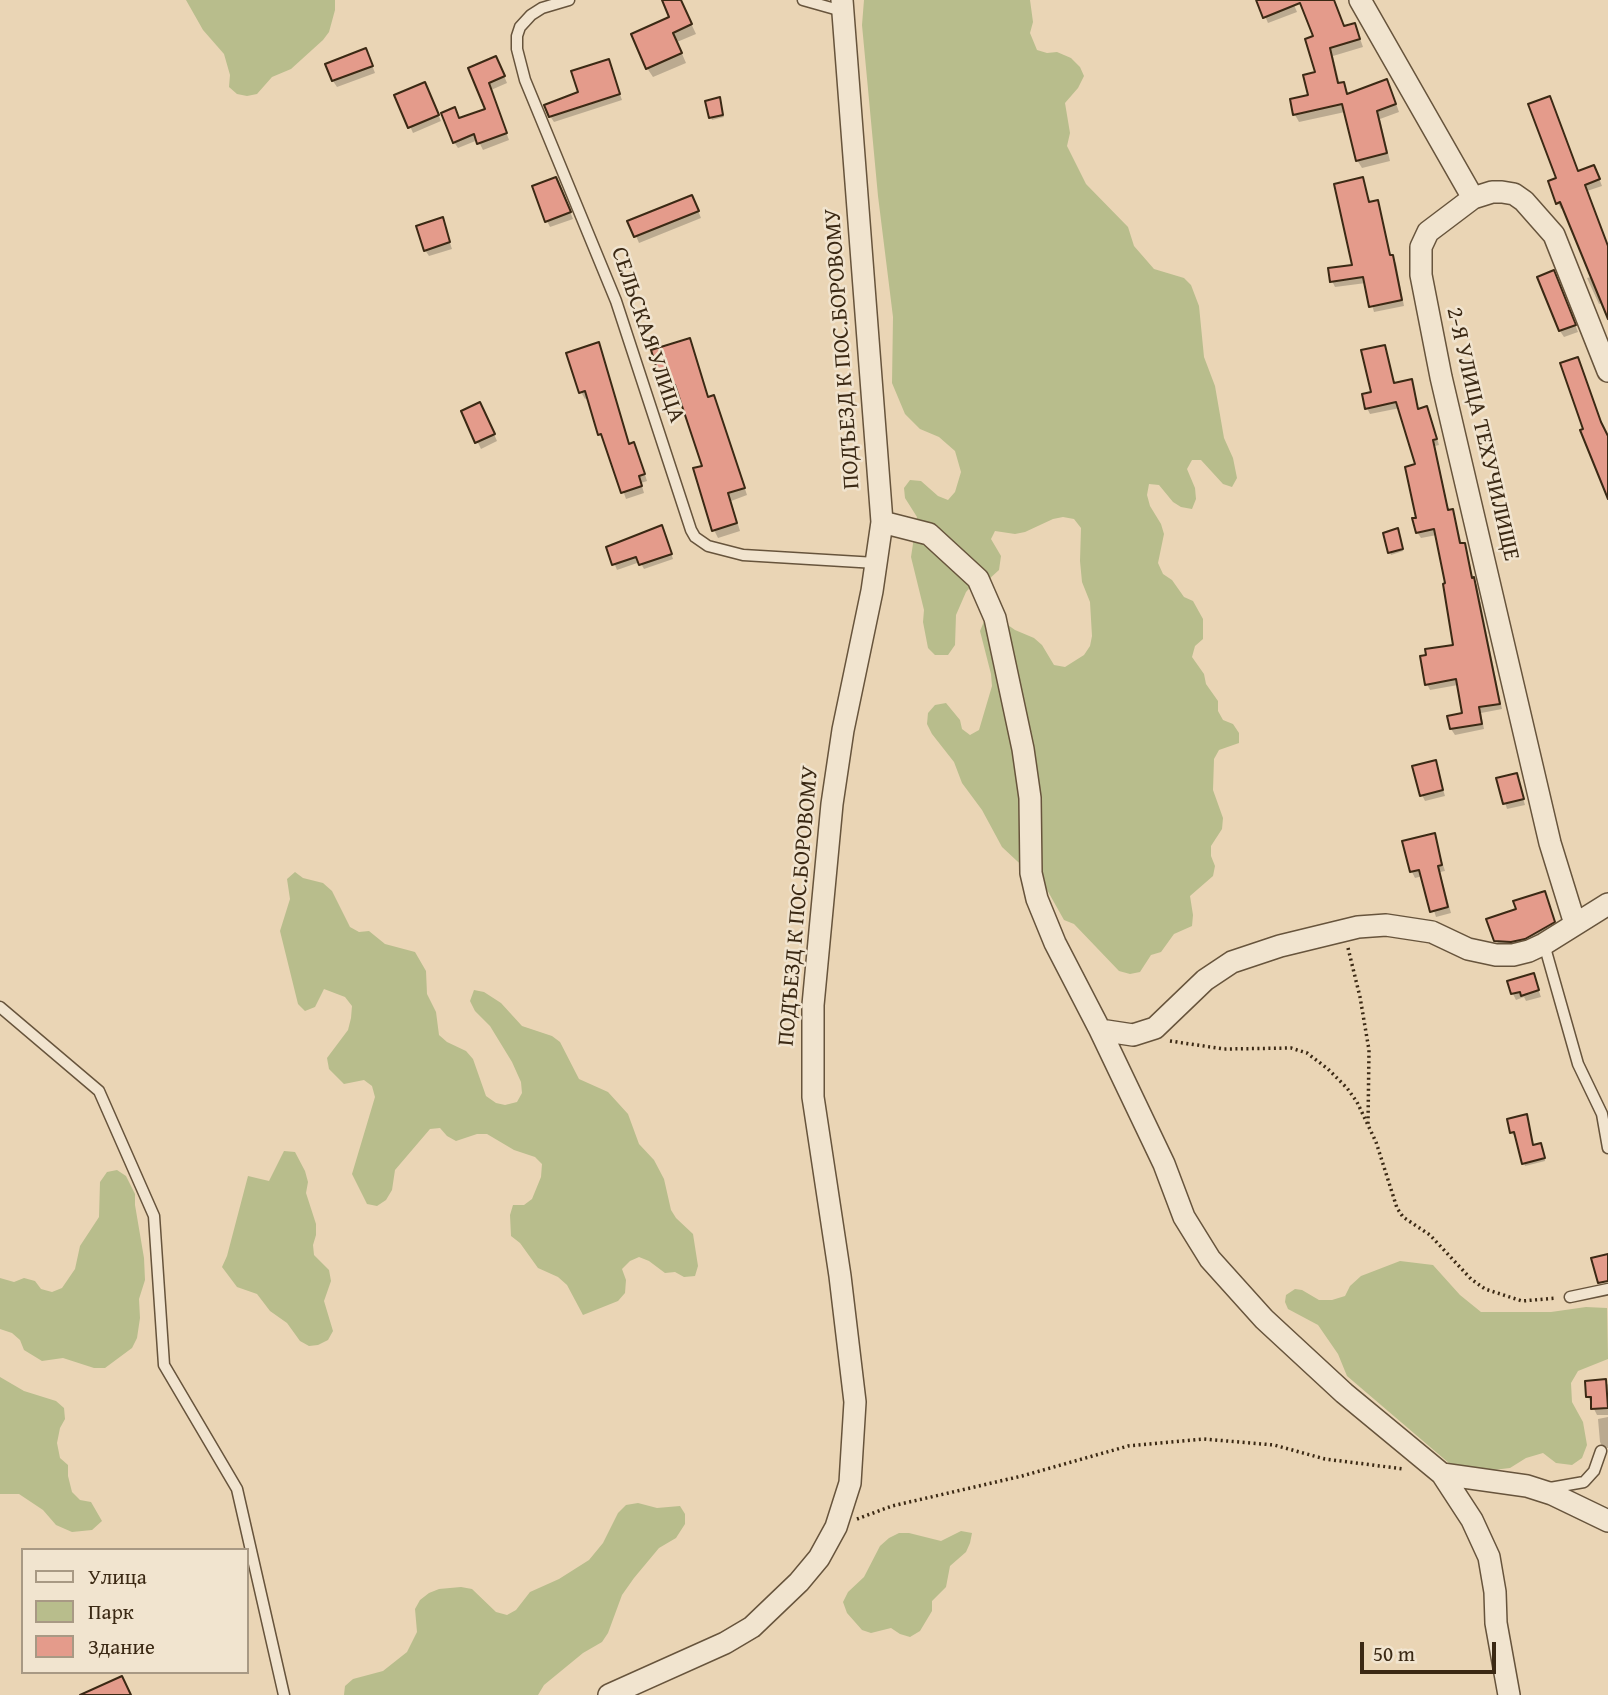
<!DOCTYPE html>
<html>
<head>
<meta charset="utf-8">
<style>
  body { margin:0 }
  #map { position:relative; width:1608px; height:1695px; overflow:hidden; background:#ead5b5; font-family:"Gentium Book Plus",serif }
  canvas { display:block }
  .legend { position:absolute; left:21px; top:1548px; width:228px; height:126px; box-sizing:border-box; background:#f1e4cf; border:2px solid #a89984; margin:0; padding:9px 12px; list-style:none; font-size:21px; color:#3b2914 }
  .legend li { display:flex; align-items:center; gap:14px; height:35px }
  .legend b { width:35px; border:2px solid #a89984 }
  .scale { position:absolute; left:1360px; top:1642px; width:136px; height:32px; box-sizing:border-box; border:4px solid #3b2914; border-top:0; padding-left:9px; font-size:21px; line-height:24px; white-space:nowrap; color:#3b2914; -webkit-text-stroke:5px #f1e4cf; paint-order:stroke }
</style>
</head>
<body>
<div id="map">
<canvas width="1608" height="1695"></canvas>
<ul class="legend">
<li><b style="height:9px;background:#f1e4cf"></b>Улица</li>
<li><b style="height:19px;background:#b8bd8c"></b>Парк</li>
<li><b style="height:19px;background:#e49b8b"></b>Здание</li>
</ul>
<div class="scale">50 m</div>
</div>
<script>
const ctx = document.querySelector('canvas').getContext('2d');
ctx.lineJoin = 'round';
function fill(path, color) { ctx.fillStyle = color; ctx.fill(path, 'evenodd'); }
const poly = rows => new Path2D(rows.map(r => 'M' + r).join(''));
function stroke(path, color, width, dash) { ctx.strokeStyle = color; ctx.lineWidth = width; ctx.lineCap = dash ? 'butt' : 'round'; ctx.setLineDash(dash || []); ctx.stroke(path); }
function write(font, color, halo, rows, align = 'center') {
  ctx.font = font + ' "Gentium Book Plus",serif'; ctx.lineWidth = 5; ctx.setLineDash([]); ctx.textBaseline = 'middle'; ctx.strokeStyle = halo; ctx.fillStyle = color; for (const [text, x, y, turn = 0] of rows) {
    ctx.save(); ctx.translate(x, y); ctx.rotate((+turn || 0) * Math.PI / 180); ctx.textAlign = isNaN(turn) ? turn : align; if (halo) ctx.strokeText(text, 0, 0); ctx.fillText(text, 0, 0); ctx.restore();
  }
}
fill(poly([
  [186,0,335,0,335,10,329,32,323,40,291,69,272,77,257,94,247,96,237,94,229,87,230,75,224,54,203,30],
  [864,0,1030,0,1033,22,1030,33,1037,50,1047,53,1057,52,1071,58,1080,67,1084,76,1078,88,1065,103,1070,133,1067,146,1086,184,1128,227,1134,246,1154,269,1184,278,1191,285,1199,306,1204,357,1215,386,1224,438,1233,458,1237,478,1232,487,1223,484,1201,460,1192,460,1187,469,1195,488,1196,499,1192,509,1181,507,1173,502,1159,485,1149,484,1147,495,1150,506,1161,524,1164,534,1158,563,1163,574,1172,580,1184,597,1193,601,1203,619,1203,639,1195,646,1192,657,1204,674,1206,684,1218,701,1218,711,1223,720,1233,724,1239,733,1239,743,1219,750,1214,759,1213,790,1223,818,1222,829,1211,846,1211,856,1215,866,1213,876,1190,896,1193,915,1192,926,1174,934,1161,952,1151,955,1140,972,1130,974,1119,971,1074,924,1064,920,1046,888,1002,847,982,810,962,783,954,762,932,734,927,724,928,713,935,705,946,703,960,720,962,729,970,735,979,730,992,686,991,674,980,631,985,619,998,618,1015,630,1034,638,1042,645,1054,665,1065,667,1084,655,1090,646,1092,636,1090,602,1082,582,1080,561,1081,528,1074,519,1063,517,1053,519,1025,532,1015,534,995,531,991,539,1001,556,999,570,988,580,975,582,966,592,956,615,955,645,948,655,935,655,928,648,923,622,924,610,911,557,917,517,905,498,904,488,910,480,921,481,938,496,948,500,955,492,961,472,955,451,939,437,920,429,905,414,892,383,893,317,878,196,862,25],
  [295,872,303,878,323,883,332,891,350,927,359,932,369,931,385,944,415,952,426,971,427,994,436,1012,439,1035,447,1042,466,1051,473,1059,486,1096,496,1103,505,1105,517,1102,522,1093,521,1082,512,1062,490,1026,475,1011,470,1001,474,990,484,992,501,1003,522,1026,552,1036,560,1042,579,1079,608,1092,628,1114,639,1144,654,1160,664,1179,671,1210,676,1218,693,1234,698,1266,695,1276,684,1277,675,1272,665,1273,649,1261,639,1257,630,1261,622,1269,626,1280,625,1293,618,1301,583,1315,567,1285,558,1277,538,1268,520,1243,511,1236,510,1215,513,1205,524,1205,532,1199,541,1177,542,1164,535,1157,514,1150,487,1134,477,1134,456,1141,447,1136,440,1128,430,1129,395,1170,392,1190,386,1200,377,1206,367,1204,352,1174,375,1097,372,1086,364,1080,344,1084,329,1069,327,1058,348,1030,351,1018,352,1006,345,997,324,989,315,1007,305,1011,298,1004,280,931,290,899,287,879],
  [284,1151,295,1152,305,1171,308,1182,306,1193,316,1224,316,1235,313,1245,314,1255,329,1270,331,1281,324,1301,333,1331,328,1340,318,1345,309,1346,300,1341,287,1323,270,1311,257,1294,237,1287,222,1267,227,1256,248,1176,269,1181],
  [117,1170,126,1176,135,1194,135,1205,144,1258,145,1280,139,1299,140,1318,137,1338,132,1348,105,1368,94,1368,63,1358,42,1361,24,1350,20,1340,12,1333,0,1329,0,1278,14,1282,24,1278,35,1281,41,1289,52,1292,62,1288,75,1269,80,1246,99,1217,100,1182,107,1172],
  [1400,1261,1433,1265,1460,1295,1481,1312,1551,1312,1586,1307,1607,1308,1608,1359,1578,1371,1571,1383,1572,1402,1583,1422,1587,1445,1582,1458,1572,1465,1556,1463,1543,1453,1526,1458,1510,1468,1485,1471,1450,1464,1347,1376,1338,1354,1318,1325,1288,1309,1285,1302,1286,1295,1295,1289,1302,1290,1319,1300,1332,1300,1345,1296,1350,1286,1361,1276],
  [0,1377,24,1391,56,1401,64,1408,65,1419,60,1428,57,1443,60,1458,68,1465,68,1476,72,1492,80,1500,91,1502,102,1521,92,1530,72,1532,56,1525,43,1510,19,1494,0,1494],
  [638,1503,657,1508,680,1506,685,1514,685,1524,676,1538,659,1548,634,1578,622,1595,608,1633,602,1642,583,1653,544,1685,538,1695,344,1695,345,1686,353,1679,383,1671,407,1652,417,1632,415,1609,420,1600,429,1593,439,1589,461,1587,472,1589,496,1612,507,1615,516,1610,530,1592,559,1579,589,1560,603,1543,618,1513,626,1505],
  [961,1531,972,1533,970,1543,966,1552,950,1566,946,1587,932,1601,932,1611,920,1631,910,1637,900,1634,891,1628,871,1633,862,1630,847,1613,843,1602,848,1592,864,1577,880,1546,889,1538,899,1533,909,1533,941,1541]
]), '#b8bd8c');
fill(poly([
  [665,0,680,0,696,34,677,42,686,63,653,77,647,68,672,18],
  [1258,0,1292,0,1297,12,1268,23],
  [1300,0,1334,0,1345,28,1354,25,1358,33,1363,47,1333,56,1340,85,1344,84,1349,95,1387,82,1391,89,1399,112,1380,119,1390,161,1362,168,1357,160,1345,112,1299,122,1295,115,1292,100,1310,96,1317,74,1315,37],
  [369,57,375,73,337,87,333,81],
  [608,61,622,100,554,122,550,116,580,93],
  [499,64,507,83,491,90,509,140,483,150,478,140,458,148,454,142,459,120,488,110,470,69],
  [428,90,441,121,413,133,397,96],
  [720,102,724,117,712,120,711,117],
  [1553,104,1578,172,1597,173,1602,186,1587,191,1608,246,1608,321,1602,303,1599,304,1587,278,1591,277,1564,208,1561,209,1558,203,1558,179],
  [1362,179,1370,204,1377,202,1380,208,1391,257,1396,263,1404,306,1374,312,1366,283,1335,287,1332,281,1354,266],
  [559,185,573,219,550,227,547,221],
  [695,203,701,218,639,243,636,236],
  [442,219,452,249,429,256,425,250],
  [1557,279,1578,332,1564,337,1560,331],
  [689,340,709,398,713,397,717,404,747,495,731,501,740,531,718,538,714,530,704,467,680,392,669,395,654,351],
  [599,344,630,445,634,444,637,450,647,481,641,483,644,493,626,499,605,440,600,434,589,397,585,399,581,392,568,354],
  [1384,347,1395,385,1411,381,1419,410,1426,408,1430,414,1439,445,1435,446,1449,512,1452,511,1455,517,1462,545,1464,544,1467,550,1473,579,1477,585,1502,709,1481,713,1484,729,1455,735,1451,729,1464,714,1458,685,1430,690,1427,684,1456,646,1447,585,1437,535,1421,538,1417,532,1418,466,1400,408,1370,414,1367,408],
  [483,410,497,441,481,449,463,412],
  [664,532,673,559,644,569,640,562,617,570,608,548],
  [1398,533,1403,551,1391,555,1390,552],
  [1435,762,1445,796,1425,801,1422,795],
  [1516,775,1525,805,1507,809,1498,779],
  [1434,835,1445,871,1440,872,1451,913,1436,917,1423,876,1415,878,1412,872],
  [1544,893,1557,929,1528,945,1500,947,1496,940,1518,910],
  [1533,975,1541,997,1526,1001,1524,997,1516,1000,1513,994],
  [1527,1119,1533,1146,1542,1147,1545,1161,1525,1166,1517,1134,1513,1135,1512,1132],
  [1605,1381,1608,1385,1608,1415,1597,1415,1588,1397],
  [1608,1417,1608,1448,1603,1448,1600,1442,1598,1419]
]), '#0003');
const building = poly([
  [662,0,681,0,692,24,673,33,682,53,646,69,631,34,669,17,662,0],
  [1256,0,1334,0,1344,26,1355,23,1360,39,1330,48,1338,83,1344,82,1347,94,1387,79,1396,104,1377,111,1387,153,1356,161,1342,104,1293,115,1290,99,1308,95,1303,75,1315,72,1305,39,1313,36,1300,3,1263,18,1256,0],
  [366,48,373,66,332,81,325,64,366,48],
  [496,56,505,76,489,83,507,133,477,144,474,134,453,143,441,113,455,107,459,118,485,109,468,68,496,56],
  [609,59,620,94,549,117,544,105,578,92,571,71,609,59],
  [425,82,439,115,408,128,394,95,425,82],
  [1550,96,1578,171,1594,165,1600,179,1585,185,1608,246,1608,319,1560,202,1556,204,1548,181,1556,178,1528,104,1550,96],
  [720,97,723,115,709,118,705,101,720,97],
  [556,177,571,212,545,222,532,186,556,177],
  [1363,177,1369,202,1378,200,1390,255,1393,255,1402,300,1369,307,1363,277,1330,282,1328,268,1352,265,1334,184,1363,177],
  [692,195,699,211,634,237,627,221,692,195],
  [443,217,450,242,424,251,416,226,443,217],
  [1554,270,1576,325,1559,331,1537,277,1554,270],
  [690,338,708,397,714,395,745,488,728,493,737,523,712,531,693,468,702,466,675,385,663,388,651,350,690,338],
  [599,342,629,444,634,442,645,474,639,476,642,486,621,493,601,434,598,435,585,391,579,393,566,353,599,342],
  [1385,345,1394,383,1412,379,1418,409,1427,406,1437,439,1433,440,1448,510,1453,509,1460,543,1465,543,1472,578,1474,577,1500,704,1479,707,1482,724,1450,729,1447,716,1462,713,1456,679,1425,685,1420,656,1426,655,1425,649,1453,645,1443,584,1445,583,1434,529,1416,533,1412,518,1416,518,1405,467,1415,464,1396,402,1365,409,1362,394,1371,392,1361,350,1385,345],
  [1578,357,1601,422,1608,436,1608,499,1580,430,1583,429,1560,363,1578,357],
  [480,402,495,434,475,443,461,411,480,402],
  [662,525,672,554,639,565,636,557,612,565,606,547,662,525],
  [1398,528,1403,549,1388,553,1383,533,1398,528],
  [1436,760,1443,790,1420,796,1412,766,1436,760],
  [1517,773,1524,799,1503,804,1496,778,1517,773],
  [1435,833,1442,865,1438,866,1448,907,1430,912,1419,870,1410,872,1402,841,1435,833],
  [1545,891,1555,922,1525,939,1511,942,1494,941,1486,919,1516,909,1513,901,1545,891],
  [1534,973,1539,990,1521,996,1520,992,1511,994,1507,981,1534,973],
  [1527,1114,1533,1145,1541,1143,1545,1158,1522,1164,1514,1132,1510,1133,1507,1119,1527,1114],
  [1608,1254,1608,1281,1598,1283,1591,1258,1608,1254],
  [1606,1379,1608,1408,1591,1409,1591,1397,1586,1397,1585,1381,1606,1379],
  [122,1676,131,1695,80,1695,122,1676]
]);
fill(building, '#e49b8b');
stroke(building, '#3b2914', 2);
const service = poly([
  [569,0,542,8,531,15,520,27,517,36,517,49,525,80,616,301,691,530,695,537,708,546,743,555,876,563],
  [803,0,842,11],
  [1544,944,1578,1064,1602,1114,1608,1148],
  [0,1007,99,1091,154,1216,164,1365,237,1489,284,1695],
  [1570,1297,1608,1289],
  [1550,1488,1584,1482,1594,1471,1601,1451]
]);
const minor = poly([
  [1360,0,1473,198],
  [882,522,929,534,978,579,995,618,1023,749,1030,798,1031,873,1037,899,1055,943,1100,1030,1164,1164,1184,1217,1210,1259,1264,1319,1344,1393,1442,1474,1527,1486,1552,1494,1608,1521],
  [1575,924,1550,843,1441,377,1421,275,1421,247,1428,232,1473,198,1492,192,1502,192,1514,194,1524,201,1554,235,1608,371],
  [1100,1030,1133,1035,1155,1028,1205,980,1232,962,1280,946,1358,927,1386,925,1432,932,1468,949,1496,955,1513,955,1529,951,1544,944,1608,904],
  [1442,1474,1472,1520,1489,1557,1495,1592,1496,1623,1509,1695],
  [609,1695,725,1643,752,1627,799,1582,819,1558,836,1527,850,1483,855,1402,840,1276,813,1097,813,1005,832,804,843,730,872,591,882,522,842,0]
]);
stroke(service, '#67543c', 13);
stroke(minor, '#67543c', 24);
stroke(poly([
  [1348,948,1360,997,1369,1050,1368,1124],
  [1170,1041,1224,1049,1291,1048,1307,1053,1328,1069,1347,1088,1357,1102,1376,1142,1397,1208,1403,1217,1430,1235,1471,1279,1485,1289,1522,1301,1557,1298],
  [857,1519,892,1506,1022,1476,1128,1446,1204,1439,1274,1445,1325,1459,1404,1469]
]), '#3b2914', 3.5, [2, 3.5]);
stroke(service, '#f1e4cf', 10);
stroke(minor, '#f1e4cf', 21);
write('23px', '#3b2914', '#f1e4cf', [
  ["СЕЛЬСКАЯ УЛИЦА",647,335,71],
  ["ПОДЪЕЗД К ПОС.БОРОВОМУ",843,349,-94],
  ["2-Я УЛИЦА ТЕХУЧИЛИЩЕ",1482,434,77],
  ["ПОДЪЕЗД К ПОС.БОРОВОМУ",799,906,-85]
]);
</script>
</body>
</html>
